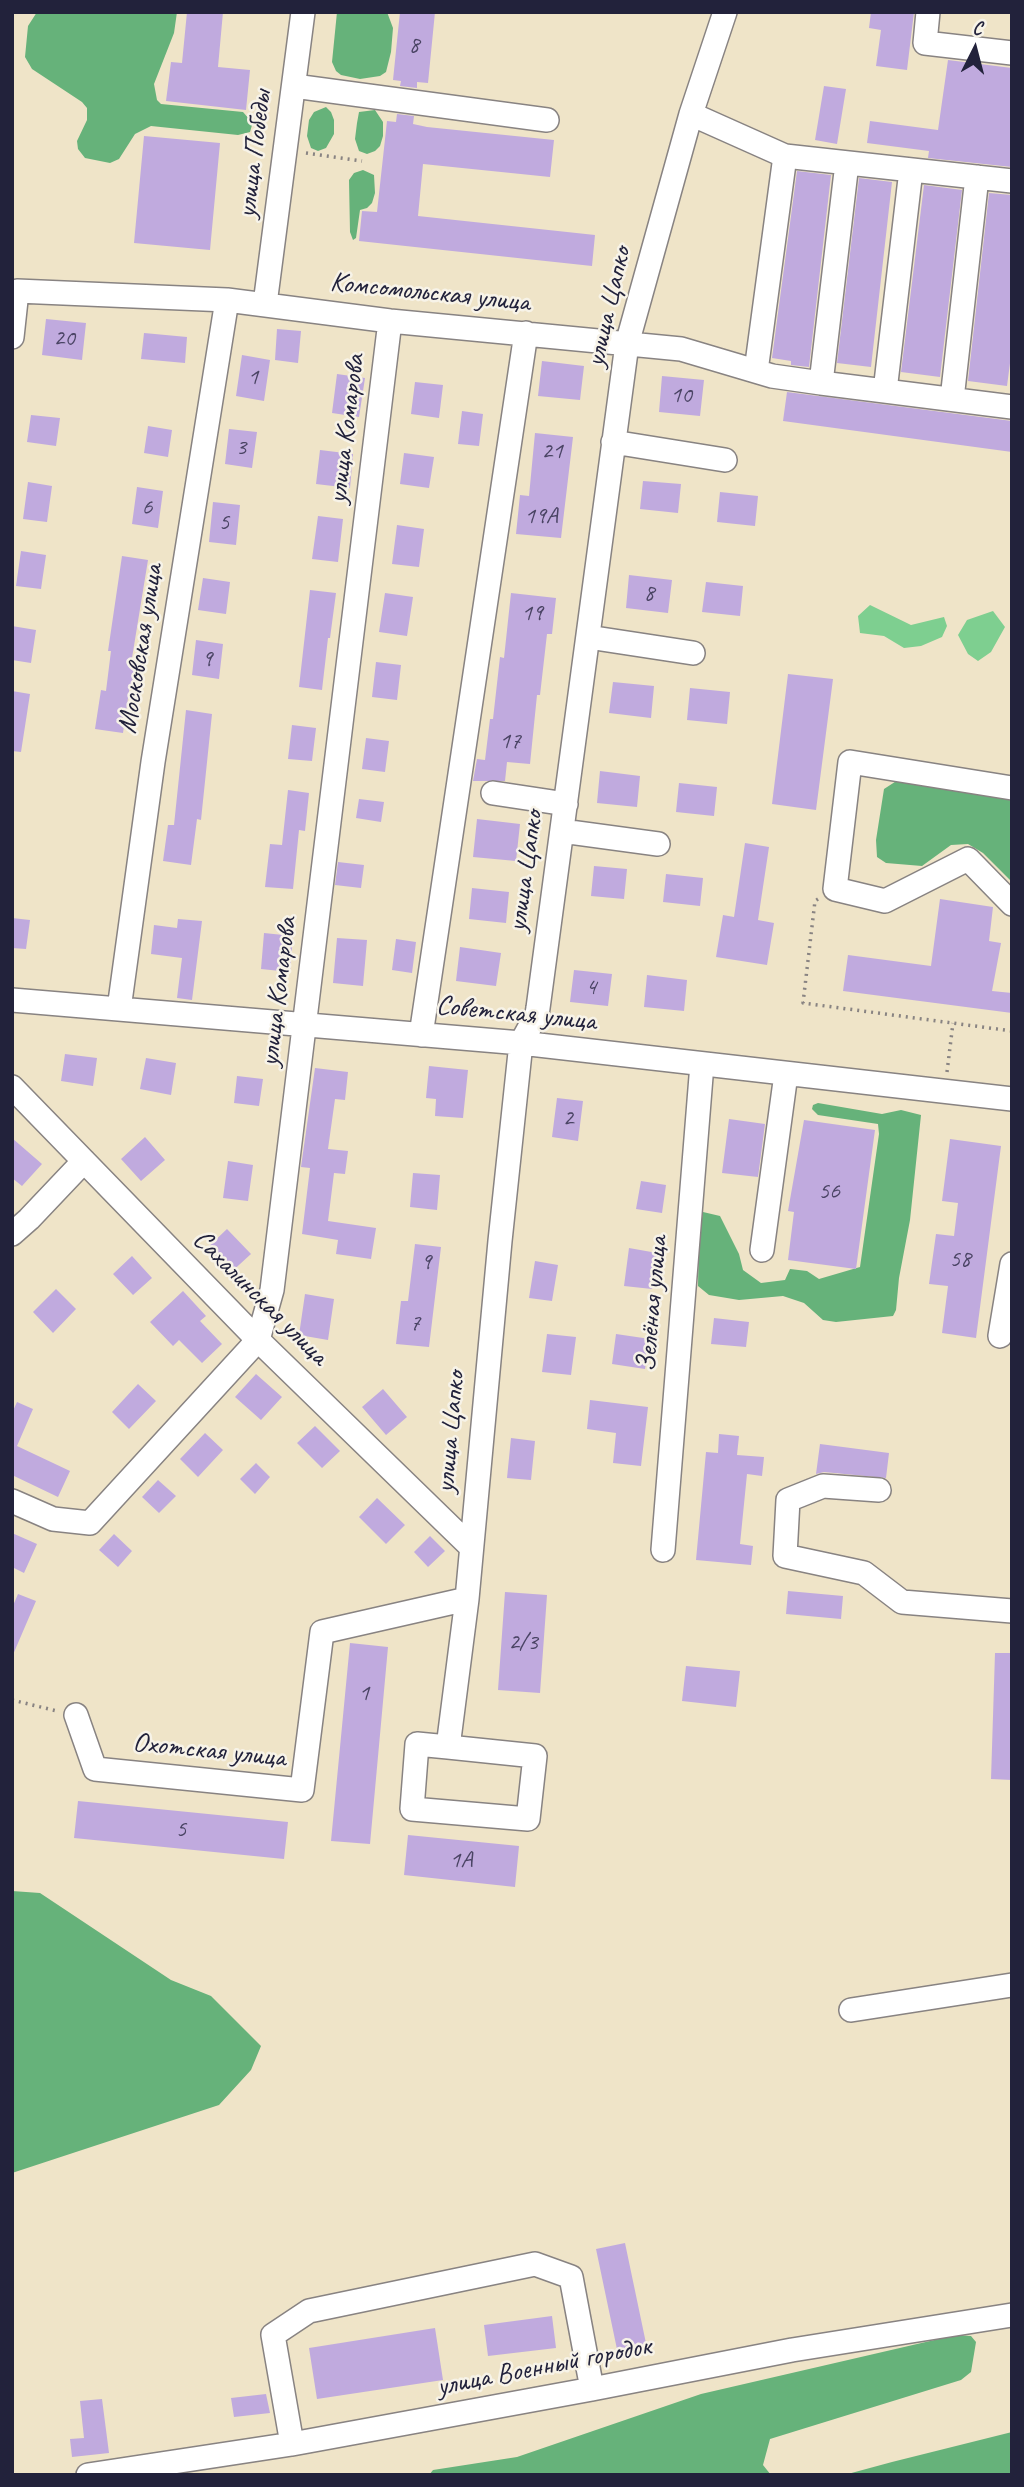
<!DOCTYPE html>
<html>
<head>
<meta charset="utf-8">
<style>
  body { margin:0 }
  #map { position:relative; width:1024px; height:2487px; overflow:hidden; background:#efe4c8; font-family:Caveat,sans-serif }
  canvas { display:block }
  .frame { position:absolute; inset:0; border:14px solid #22223b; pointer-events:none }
  .north { position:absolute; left:940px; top:14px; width:70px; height:70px; -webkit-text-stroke:5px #f7f3e8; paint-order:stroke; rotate:6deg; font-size:19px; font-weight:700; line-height:28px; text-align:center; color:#22223b }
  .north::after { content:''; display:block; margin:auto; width:24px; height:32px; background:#22223b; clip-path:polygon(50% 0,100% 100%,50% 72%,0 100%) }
</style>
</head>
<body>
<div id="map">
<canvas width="1024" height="2487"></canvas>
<div class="frame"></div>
<div class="north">С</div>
</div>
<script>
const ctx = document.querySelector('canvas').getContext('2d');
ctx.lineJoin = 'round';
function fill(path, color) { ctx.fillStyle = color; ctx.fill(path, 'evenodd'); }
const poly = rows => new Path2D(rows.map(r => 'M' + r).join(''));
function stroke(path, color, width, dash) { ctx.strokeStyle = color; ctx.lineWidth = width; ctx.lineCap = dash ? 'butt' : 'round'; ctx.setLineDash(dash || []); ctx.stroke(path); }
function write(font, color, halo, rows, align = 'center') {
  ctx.font = font + ' Caveat,sans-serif'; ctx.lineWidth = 5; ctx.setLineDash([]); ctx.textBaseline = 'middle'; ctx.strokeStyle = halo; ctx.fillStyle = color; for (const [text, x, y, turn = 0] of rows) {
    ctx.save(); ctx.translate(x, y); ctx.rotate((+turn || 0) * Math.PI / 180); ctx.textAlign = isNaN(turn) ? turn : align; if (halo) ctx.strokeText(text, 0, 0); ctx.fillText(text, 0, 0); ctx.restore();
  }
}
fill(poly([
  [870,605,911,625,944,617,947,626,942,637,921,646,904,648,884,636,860,633,858,616],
  [993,611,1005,627,991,652,978,661,968,654,958,635,967,620]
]), '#7ecf90');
fill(poly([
  [37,12,177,12,174,33,154,84,157,100,161,104,243,112,250,120,252,125,250,132,238,135,151,126,135,134,119,159,110,163,85,158,78,149,77,141,87,120,87,108,82,102,32,69,25,57,28,26],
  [337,12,387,12,393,28,391,52,386,72,380,76,360,79,341,75,336,71,332,62],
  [326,107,331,112,334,120,334,134,326,148,318,151,311,148,307,136,309,120,314,112],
  [375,110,383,122,383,136,380,146,375,151,367,154,359,151,355,139,357,123,359,112],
  [363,170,374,175,375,193,372,203,367,208,360,210,356,238,353,240,350,232,349,180,354,173],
  [901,778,1012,792,1012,882,983,853,968,844,951,845,922,866,886,863,877,857,876,840,884,789],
  [818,1103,882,1114,901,1110,921,1115,910,1220,899,1278,896,1310,893,1316,836,1322,823,1320,804,1303,783,1296,739,1300,709,1295,698,1286,699,1236,703,1212,720,1216,739,1254,743,1270,761,1283,785,1280,790,1269,807,1271,819,1279,860,1267,879,1134,878,1124,818,1115,812,1109,813,1105],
  [12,1891,40,1893,171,1980,211,1996,261,2046,251,2070,219,2105,12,2173],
  [956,2335,971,2336,976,2342,971,2372,961,2380,770,2439,763,2465,771,2475,429,2475,433,2470,517,2457,701,2394],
  [1012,2432,1012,2475,844,2475,892,2462]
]), '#66b27a');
fill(poly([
  [187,12,223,12,218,67,250,70,246,110,166,101,171,62,182,63],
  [400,12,435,12,428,83,417,82,417,88,400,86,401,81,393,80],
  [871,12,914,12,907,70,876,66,881,30,869,28],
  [948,60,1012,68,1012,167,928,158,929,151,867,143,870,121,938,130],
  [824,86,846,89,837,144,815,140],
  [397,114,414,116,413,124,427,127,554,140,550,177,423,164,418,216,595,235,592,266,359,241,362,211,377,212,387,121,396,122],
  [144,136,220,143,210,250,134,243],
  [797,171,831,175,809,367,791,365,791,361,772,358],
  [859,178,892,182,871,367,837,363],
  [924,185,962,190,940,377,901,372],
  [989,193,1012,195,1012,348,1007,386,968,381],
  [46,319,86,323,82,360,42,355],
  [277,329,301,331,298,363,275,360],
  [144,333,187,337,185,363,141,359],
  [242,355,270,360,264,401,236,396],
  [542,361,584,366,580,400,538,396],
  [337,374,365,378,359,417,332,413],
  [662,376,704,380,700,416,659,412],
  [415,382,443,385,439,418,411,414],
  [787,392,1012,421,1012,452,783,421],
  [462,411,483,414,479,446,458,444],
  [31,415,60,418,56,446,27,442],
  [148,426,172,430,168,457,144,453],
  [229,429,257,432,252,468,225,464],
  [535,433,573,437,561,538,516,534,520,495,529,496],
  [320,450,353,454,350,488,316,484],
  [404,453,434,457,429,488,400,484],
  [643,481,681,484,678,513,640,509],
  [28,482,52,486,47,522,23,519],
  [137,487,163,491,158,528,132,524],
  [720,492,758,496,755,526,717,522],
  [213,502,240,505,236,545,209,542],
  [318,516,343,519,338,562,312,559],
  [397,525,424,529,419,567,392,564],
  [21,551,46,555,41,589,16,586],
  [122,556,148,560,131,664,139,665,136,685,130,684,123,733,95,729,101,690,106,691,111,651,108,651],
  [629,575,672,580,668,613,626,608],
  [203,578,230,582,226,614,198,610],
  [706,582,743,586,740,616,702,612],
  [310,590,336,593,330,638,328,638,322,690,299,687],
  [385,593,413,597,407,636,379,632],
  [511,593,556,598,552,634,547,634,540,695,537,695,530,764,507,762,505,781,473,781,477,759,485,760,490,719,493,719,500,657,504,658],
  [12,626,36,630,31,663,12,660],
  [196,640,223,644,219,679,192,675],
  [376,662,401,665,397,700,372,697],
  [788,674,833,679,816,810,772,804],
  [613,682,654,686,651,718,609,713],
  [690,688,730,692,727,724,687,720],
  [12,691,30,694,21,752,12,751],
  [186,710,212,714,201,820,197,819,191,865,163,861,168,825,174,825],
  [292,725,316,728,312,761,288,759],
  [366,738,389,741,385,772,362,769],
  [600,771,640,776,637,807,597,803],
  [679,783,717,787,714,816,676,812],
  [288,790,309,793,305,831,299,830,293,889,265,887,270,844,282,845],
  [359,799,384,802,381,822,356,818],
  [477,819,520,824,516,861,473,857],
  [745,843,769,847,758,920,774,923,767,965,716,957,723,915,734,917],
  [338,862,364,865,361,888,335,885],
  [594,866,627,869,624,899,591,896],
  [666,874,703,878,700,906,663,902],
  [472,888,509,892,506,923,469,919],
  [940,899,993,907,989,941,1001,943,992,991,1012,993,1012,1013,843,991,848,955,931,966],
  [12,918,30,920,26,949,12,948],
  [178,919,202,921,192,1000,177,998,182,958,151,954,154,925,177,928],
  [264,933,293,936,290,972,261,969],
  [337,938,367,940,363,986,333,983],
  [396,939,416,942,412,973,392,970],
  [460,947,501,953,496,986,456,981],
  [574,970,612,974,608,1006,570,1002],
  [647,975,687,980,684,1011,644,1007],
  [65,1054,97,1058,93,1086,61,1081],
  [146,1058,176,1063,171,1095,140,1089],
  [429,1066,468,1070,463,1118,435,1116,436,1099,426,1098],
  [315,1068,348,1072,345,1100,335,1099,328,1149,348,1151,345,1174,334,1173,328,1221,376,1228,371,1259,336,1254,338,1240,302,1234,310,1168,301,1167],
  [237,1076,263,1079,259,1106,234,1103],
  [557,1098,583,1101,578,1141,552,1137],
  [729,1119,765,1124,758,1177,722,1173],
  [804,1120,875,1130,856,1269,788,1260,794,1212,788,1211],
  [145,1137,165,1160,141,1181,121,1159],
  [12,1138,42,1164,22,1186,12,1178],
  [950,1139,1001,1146,976,1338,942,1333,948,1286,929,1284,936,1234,954,1236,958,1203,942,1201],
  [228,1161,253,1165,248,1201,223,1198],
  [413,1173,440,1175,437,1210,410,1207],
  [641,1181,666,1185,662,1213,636,1209],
  [227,1229,251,1254,228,1275,205,1250],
  [415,1244,441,1247,429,1347,396,1344,401,1301,408,1301],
  [629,1248,657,1253,652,1289,624,1286],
  [132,1256,152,1278,133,1295,113,1274],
  [535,1261,558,1265,552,1301,529,1298],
  [56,1289,76,1309,53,1333,33,1312],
  [183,1291,206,1316,200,1321,222,1344,202,1363,179,1340,173,1346,150,1322],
  [305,1294,334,1299,328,1340,299,1335],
  [714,1318,749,1322,746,1347,711,1344],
  [547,1334,576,1337,571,1375,542,1372],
  [616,1334,650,1339,645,1369,612,1364],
  [256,1374,282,1397,261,1420,235,1397],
  [138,1384,156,1401,129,1429,112,1412],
  [383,1389,407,1417,386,1435,362,1407],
  [590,1400,648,1407,641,1466,613,1463,616,1433,587,1429],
  [17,1402,33,1409,17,1446,70,1471,58,1497,12,1475,12,1413],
  [315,1426,340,1451,322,1468,297,1443],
  [205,1433,223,1450,198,1477,180,1459],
  [719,1434,739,1436,737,1455,764,1457,762,1476,747,1474,740,1544,753,1546,751,1565,696,1560,706,1452,718,1453],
  [511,1438,535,1441,531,1480,507,1478],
  [820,1444,889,1453,886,1478,824,1472,816,1474],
  [256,1463,270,1477,255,1494,240,1479],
  [158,1480,176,1496,159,1513,142,1497],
  [377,1498,405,1525,386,1544,359,1517],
  [12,1533,37,1544,24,1573,12,1567],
  [114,1534,132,1551,118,1567,99,1550],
  [430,1536,445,1551,428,1567,414,1552],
  [788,1591,843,1596,841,1619,786,1614],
  [505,1592,547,1595,540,1693,498,1690],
  [18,1594,36,1601,12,1657,12,1608],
  [350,1643,388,1647,370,1844,331,1841],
  [995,1653,1012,1653,1012,1780,991,1779],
  [686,1666,740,1671,736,1707,682,1701],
  [78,1801,288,1822,284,1859,74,1838],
  [408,1835,519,1846,515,1887,404,1875],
  [625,2243,647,2348,618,2354,596,2249],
  [552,2316,556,2348,488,2356,484,2325],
  [435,2328,443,2380,317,2399,309,2348],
  [266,2394,270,2413,234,2417,231,2398],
  [102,2399,109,2453,72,2457,70,2439,84,2438,80,2401]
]), '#c0aade');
const minor = poly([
  [928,12,925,43,1012,53],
  [294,86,547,120],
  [691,114,785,156,1012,181],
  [847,163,821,383,1012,407],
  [265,304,303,12],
  [12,337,17,291,227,300,390,321,681,349,772,376,821,383],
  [756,371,785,156],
  [885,391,911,170],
  [952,399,977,177],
  [613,442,725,460],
  [588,637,693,653],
  [1012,788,850,762,835,889,885,901,968,859,1012,904],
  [493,793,566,804],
  [562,831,658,844],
  [12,1000,521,1043,1012,1099],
  [119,1009,153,762,227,300],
  [421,1035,526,333],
  [12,1087,258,1340,470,1546],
  [12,1234,29,1219,84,1161],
  [762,1250,786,1074],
  [1000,1336,1012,1264],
  [879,1490,823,1486,788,1500,785,1556,864,1573,902,1602,1012,1611],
  [12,1501,53,1519,90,1523,258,1340,272,1290,390,321],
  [663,1550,702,1064],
  [76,1715,95,1769,302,1790,322,1632,467,1599],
  [448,1747,535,1756,528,1819,412,1809,417,1744,448,1747,467,1599,500,1241,521,1043,537,1014,538,1008,627,344,691,114,725,12],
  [851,2010,1012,1985],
  [292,2444,273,2335,309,2311,535,2264,571,2277,592,2389],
  [88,2475,292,2444,592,2389,792,2350,1012,2315]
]);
stroke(minor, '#888382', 26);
stroke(poly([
  [306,153,362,161],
  [818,899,815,901,803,1003,1012,1031],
  [947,1072,953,1023],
  [12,1700,57,1711]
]), '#888382', 3.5, [2, 5]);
stroke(minor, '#fff', 23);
write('24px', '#4a4464', null, [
  ["8",414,46],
  ["20",64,339],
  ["1",253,378],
  ["10",681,396],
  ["3",241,448],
  ["21",552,452],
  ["6",147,508],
  ["19А",541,517],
  ["5",224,523],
  ["8",649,594],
  ["19",532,614],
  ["9",207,660],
  ["17",510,742],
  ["4",591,988],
  ["2",568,1119],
  ["56",829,1192],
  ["58",960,1260],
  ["9",426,1263],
  ["7",415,1324],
  ["2/3",523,1643],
  ["1",364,1694],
  ["5",181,1830],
  ["1А",461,1861]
]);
write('28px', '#22223b', '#f7f3e8', [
  ["улица Победы",255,154,-83],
  ["Комсомольская улица",430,293,6],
  ["улица Цапко",609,307,-77],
  ["улица Комарова",347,429,-83],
  ["Московская улица",141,649,-81],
  ["улица Цапко",526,871,-82],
  ["улица Комарова",279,992,-83],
  ["Советская улица",516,1014,6],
  ["Сахалинская улица",260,1298,45],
  ["Зелёная улица",653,1304,-85],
  ["улица Цапко",451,1432,-85],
  ["Охотская улица",209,1751,6],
  ["улица Военный городок",544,2367,-11]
]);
</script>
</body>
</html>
